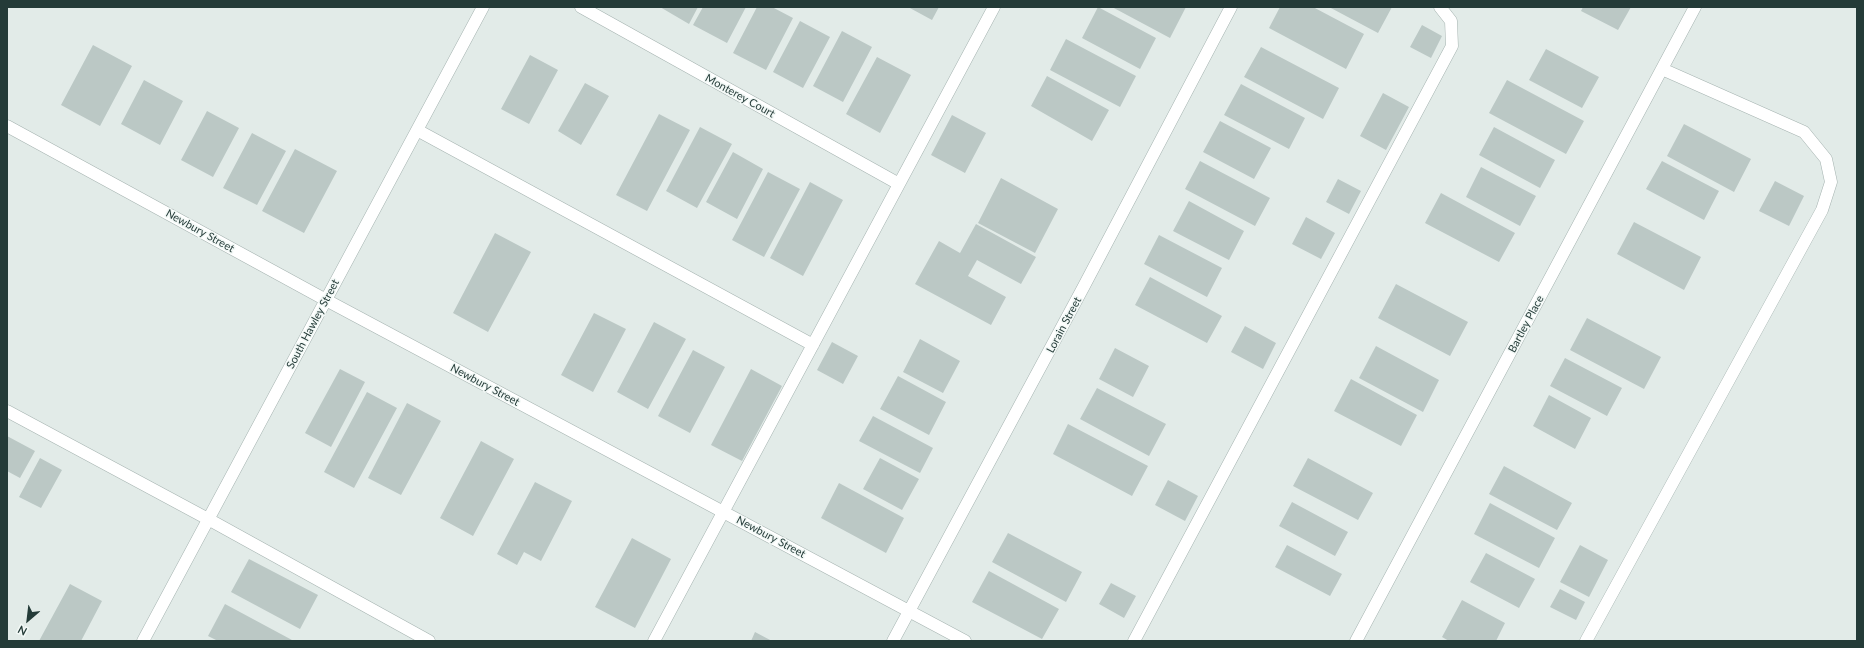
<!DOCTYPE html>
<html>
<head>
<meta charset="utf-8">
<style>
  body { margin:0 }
  #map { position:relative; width:1864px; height:648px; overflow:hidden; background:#e2ebe8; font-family:Lato,sans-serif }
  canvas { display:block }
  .frame { position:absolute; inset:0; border:8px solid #243b38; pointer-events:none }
  .north { position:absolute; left:8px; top:600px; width:40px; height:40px; -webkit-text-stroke:3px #f2f8f6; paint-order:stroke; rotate:208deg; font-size:11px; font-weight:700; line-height:16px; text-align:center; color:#243b38 }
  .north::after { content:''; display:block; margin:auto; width:14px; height:18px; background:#243b38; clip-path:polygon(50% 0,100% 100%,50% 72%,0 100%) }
</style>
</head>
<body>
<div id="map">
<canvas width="1864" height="648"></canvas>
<div class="frame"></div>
<div class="north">N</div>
</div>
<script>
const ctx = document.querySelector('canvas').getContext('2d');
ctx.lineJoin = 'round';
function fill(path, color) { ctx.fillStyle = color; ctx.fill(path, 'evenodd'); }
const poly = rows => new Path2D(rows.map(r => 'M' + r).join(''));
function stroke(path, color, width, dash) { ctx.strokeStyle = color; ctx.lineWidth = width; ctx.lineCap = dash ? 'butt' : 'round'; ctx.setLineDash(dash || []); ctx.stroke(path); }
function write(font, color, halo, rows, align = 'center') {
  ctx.font = font + ' Lato,sans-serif'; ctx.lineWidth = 3; ctx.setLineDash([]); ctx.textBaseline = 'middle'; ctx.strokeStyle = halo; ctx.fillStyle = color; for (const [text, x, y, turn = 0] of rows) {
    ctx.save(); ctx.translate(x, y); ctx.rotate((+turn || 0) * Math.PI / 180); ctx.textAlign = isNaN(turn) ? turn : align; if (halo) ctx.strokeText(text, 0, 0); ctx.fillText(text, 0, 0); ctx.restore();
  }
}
fill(poly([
  [660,7,698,7,689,24],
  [703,7,746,7,727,43,693,25],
  [757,7,772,7,793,18,766,70,733,53],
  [908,7,939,7,932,20],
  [1098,7,1156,38,1140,69,1082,38],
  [1112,7,1186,7,1170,38],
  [1280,7,1313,7,1364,34,1346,69,1269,28],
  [1329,7,1392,7,1378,33],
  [1583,7,1631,7,1618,30,1581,11],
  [800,21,830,37,803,88,773,72],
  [1422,25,1442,36,1431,58,1410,47],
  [842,31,872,47,843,102,813,86],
  [1066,39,1136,76,1120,107,1050,70],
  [93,45,132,66,100,126,61,105],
  [1261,47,1339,88,1323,119,1244,77],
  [1546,49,1599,77,1582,108,1529,80],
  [530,55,558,70,529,124,501,109],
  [877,57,911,75,880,133,846,114],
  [1047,76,1109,110,1092,141,1031,106],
  [144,80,183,101,160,145,121,124],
  [1507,80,1584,121,1566,154,1489,113],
  [585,83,609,96,581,145,558,131],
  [1241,84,1305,118,1289,149,1224,115],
  [1383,93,1409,107,1386,150,1360,136],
  [207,111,239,128,213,177,181,160],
  [659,114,690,130,647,211,616,195],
  [952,115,986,133,965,173,931,155],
  [1220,121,1271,148,1254,179,1203,152],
  [1684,124,1751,159,1734,192,1667,156],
  [700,127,732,144,697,208,666,191],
  [1494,127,1555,160,1540,188,1479,155],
  [252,133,286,151,257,205,223,188],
  [295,149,337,171,304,233,262,211],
  [733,152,763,169,737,219,706,202],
  [1200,161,1270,198,1255,226,1185,189],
  [1662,161,1719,191,1704,220,1646,189],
  [1481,167,1536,196,1520,226,1466,197],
  [768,172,800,189,764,257,732,240],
  [1001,178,1058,209,1035,253,978,223],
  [1338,179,1361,191,1349,214,1326,202],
  [1775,181,1804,196,1789,226,1759,211],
  [810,182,843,200,803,276,770,258],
  [1441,193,1515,233,1499,262,1425,223],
  [1189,201,1244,231,1229,260,1173,231],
  [1306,217,1335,233,1321,259,1292,244],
  [1634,222,1701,257,1684,290,1617,254],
  [976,224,1036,257,1021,284,977,260,968,276,1006,297,991,325,915,284,939,241,960,253],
  [495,233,531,252,488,332,453,313],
  [1159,235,1222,268,1207,297,1144,264],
  [1150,277,1222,316,1207,343,1135,305],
  [1396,284,1468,322,1450,356,1378,318],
  [594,313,626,329,593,392,561,375],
  [1587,318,1661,357,1644,389,1570,350],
  [654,322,686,339,648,409,617,392],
  [1245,326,1276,343,1263,369,1231,352],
  [920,339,960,361,943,393,903,372],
  [832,342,858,356,843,384,817,370],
  [1376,346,1439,380,1423,412,1359,378],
  [1115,348,1149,366,1133,397,1099,379],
  [693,350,725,367,690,433,658,416],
  [1565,358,1622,388,1607,416,1550,386],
  [340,369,365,382,331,447,305,433],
  [751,369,782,386,742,461,711,445],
  [898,376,946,402,929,435,880,409],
  [1351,379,1417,415,1401,446,1334,411],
  [1097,388,1166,424,1149,456,1080,419],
  [367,392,397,408,354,488,324,472],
  [1549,395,1591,418,1575,449,1533,426],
  [407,403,441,421,401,495,368,478],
  [873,416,933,448,920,473,859,441],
  [1068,424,1148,466,1132,496,1053,454],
  [7,436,35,451,20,478,7,471],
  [481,441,514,459,473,536,440,518],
  [40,458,62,470,41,508,19,497],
  [880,458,919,479,902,510,863,489],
  [1308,458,1373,493,1358,520,1293,486],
  [1504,466,1572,503,1557,530,1489,494],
  [1168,480,1198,496,1185,521,1155,505],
  [535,482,572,501,541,561,524,552,517,565,497,554],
  [839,483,904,518,886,553,821,518],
  [1292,502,1348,532,1335,556,1279,526],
  [1490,503,1555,538,1539,568,1474,534],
  [1008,533,1082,572,1066,602,992,562],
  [632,538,671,559,635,628,595,607],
  [1287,545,1342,574,1330,596,1275,567],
  [1580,545,1608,560,1589,597,1560,582],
  [1486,553,1535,579,1519,608,1470,582],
  [249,559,318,595,300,629,231,592],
  [989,571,1059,609,1042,639,972,602],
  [1111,583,1136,596,1124,618,1099,604],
  [70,584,102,601,81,641,39,641],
  [1560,589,1585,602,1576,620,1550,607],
  [1462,600,1505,623,1496,641,1449,641,1442,637],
  [225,604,292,640,292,641,218,641,208,636],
  [755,632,772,641,751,641]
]), '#bbc8c5');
const minor = poly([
  [581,7,899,184],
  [7,126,326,300,965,641],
  [417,130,813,345],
  [7,411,208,519,429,641],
  [143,641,483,7],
  [654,641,994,7],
  [893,641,1084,286,1231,7],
  [1134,641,1452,46,1451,21,1440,7],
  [1356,641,1695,7],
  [1586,641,1822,210,1831,182,1826,159,1804,132,1662,69]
]);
stroke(minor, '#a5b3b0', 13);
stroke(minor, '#fff', 12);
write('11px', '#243b38', '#f2f8f6', [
  ["Monterey Court",740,96,29],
  ["Newbury Street",200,231,29],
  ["South Hawley Street",313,324,-62],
  ["Bartley Place",1526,324,-62],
  ["Lorain Street",1064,325,-62],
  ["Newbury Street",485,385,28],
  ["Newbury Street",771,537,28]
]);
</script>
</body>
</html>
